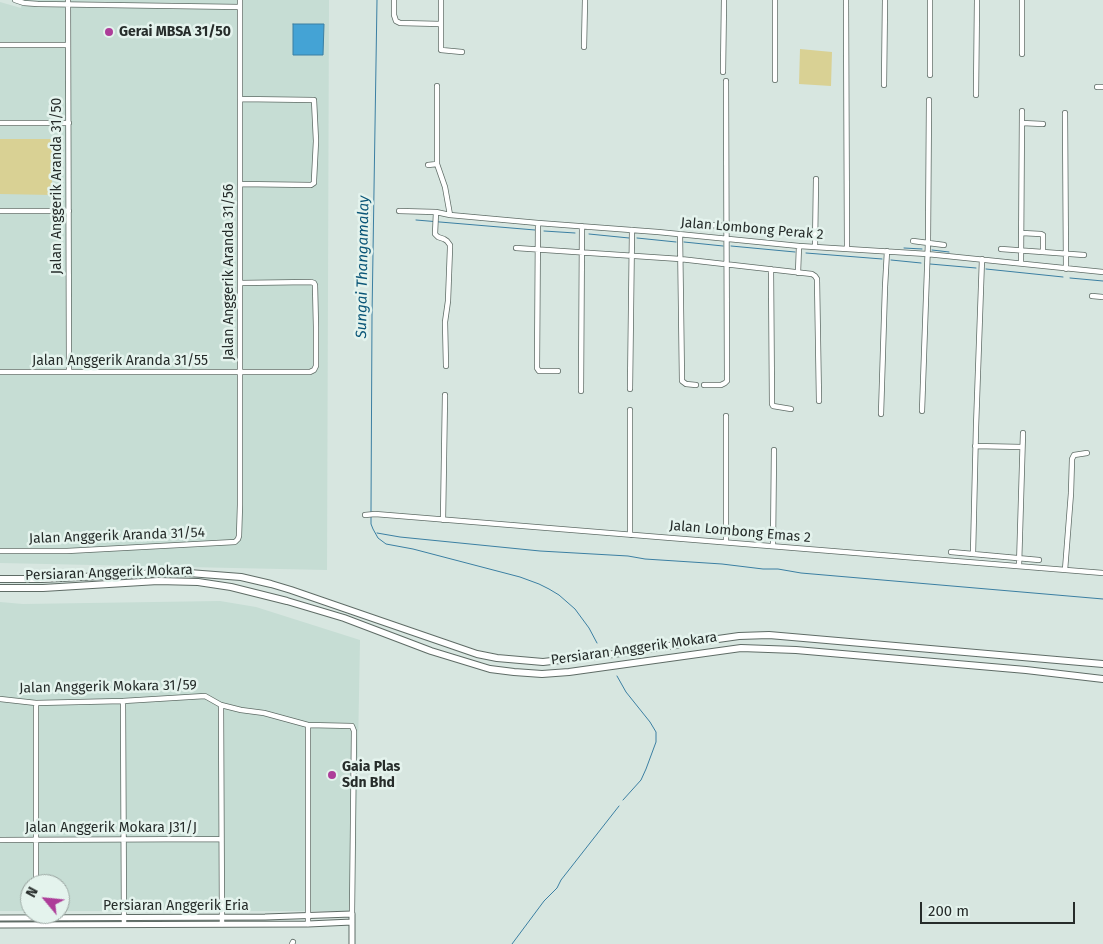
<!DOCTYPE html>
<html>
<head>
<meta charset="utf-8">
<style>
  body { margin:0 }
  #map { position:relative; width:1103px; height:944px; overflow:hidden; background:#d7e6e0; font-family:"Fira Sans",sans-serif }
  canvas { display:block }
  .north { position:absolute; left:20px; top:874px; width:50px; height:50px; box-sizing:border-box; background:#e4f3ed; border:1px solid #98a39f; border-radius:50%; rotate:298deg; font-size:14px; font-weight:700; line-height:20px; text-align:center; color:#262c2a }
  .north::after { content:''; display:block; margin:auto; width:18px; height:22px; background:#ad3d99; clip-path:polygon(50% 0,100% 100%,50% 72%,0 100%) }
  .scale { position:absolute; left:920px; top:902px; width:155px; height:22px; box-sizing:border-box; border:2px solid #262c2a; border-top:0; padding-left:6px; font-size:15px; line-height:18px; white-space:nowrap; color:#262c2a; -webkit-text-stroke:4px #e4f3ed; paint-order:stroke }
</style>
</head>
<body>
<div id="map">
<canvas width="1103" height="944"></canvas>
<div class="north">N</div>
<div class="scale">200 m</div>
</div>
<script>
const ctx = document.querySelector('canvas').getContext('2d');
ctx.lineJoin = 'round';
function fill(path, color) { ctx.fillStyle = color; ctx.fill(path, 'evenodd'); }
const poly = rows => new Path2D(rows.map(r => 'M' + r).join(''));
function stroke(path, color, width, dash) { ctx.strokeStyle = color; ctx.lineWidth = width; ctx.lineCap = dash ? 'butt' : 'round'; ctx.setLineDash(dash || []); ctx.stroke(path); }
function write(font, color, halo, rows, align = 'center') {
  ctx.font = font + ' "Fira Sans",sans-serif'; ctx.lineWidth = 5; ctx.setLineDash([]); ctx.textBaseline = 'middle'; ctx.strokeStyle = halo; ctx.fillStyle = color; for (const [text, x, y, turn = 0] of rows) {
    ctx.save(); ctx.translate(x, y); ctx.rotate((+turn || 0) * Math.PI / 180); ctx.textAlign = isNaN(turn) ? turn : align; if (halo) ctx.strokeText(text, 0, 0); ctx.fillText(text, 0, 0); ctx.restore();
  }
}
fill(poly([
  [22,0,329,0,327,570,0,563,0,2,21,8],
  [220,601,256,607,360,640,355,911,60,911,60,884,30,884,30,911,0,911,0,602,23,604]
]), '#c6ddd4');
fill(poly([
  [800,49,832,52,831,86,799,84],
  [0,139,52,139,52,195,0,194]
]), '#d9d194');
const water = poly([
  [293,24,324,24,323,55,293,55,293,24]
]);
fill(water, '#44a3d5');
stroke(water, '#3b7fa2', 1);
stroke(poly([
  [416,220,535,230],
  [544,231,575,233],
  [589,234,629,238],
  [637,238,676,242],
  [684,242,723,246],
  [731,246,795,252],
  [904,248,922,249],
  [932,250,949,252],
  [806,253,882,259],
  [891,260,921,263],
  [930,264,976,268],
  [986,269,1063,277],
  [1070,278,1103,281],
  [371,512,372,316,377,0],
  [371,516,371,524,373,529,378,538,386,544,413,549,520,577,539,584,549,589,559,595,575,609,589,628,597,643],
  [377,533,400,537,540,551,628,556,645,559,722,564,763,569,778,569,801,573,1103,599],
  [617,676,626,692,650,722,656,732,656,742,646,769,641,780,623,800],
  [512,944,544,901,557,888,561,880,619,806]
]), '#3b7fa2', 1);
const minor = poly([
  [15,0,24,3,38,4,240,7],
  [68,0,69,372],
  [394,0,394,15,396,21,400,23,441,24],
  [441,0,441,50,462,52],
  [775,0,775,80],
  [846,0,847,249],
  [930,0,930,75],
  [0,45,68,45],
  [584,47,585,0],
  [1022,54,1022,0],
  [723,72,724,0],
  [884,85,885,0],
  [437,86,437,164],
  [1097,87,1103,87],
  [976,95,977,0],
  [1065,113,1066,269],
  [0,123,69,123],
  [1022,123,1043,124],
  [428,165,437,164,445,187,450,215],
  [240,184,311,185,314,183,314,180,316,141,314,100,240,99],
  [0,211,69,211],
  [399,211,436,212,450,215,538,223,658,232,799,246,927,254,1103,272],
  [436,212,435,234,438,237,444,239,447,241,450,245,450,248,448,301,445,322,446,366],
  [538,223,537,368,539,371,558,371],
  [708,225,727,226],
  [1022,233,1041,234,1043,235,1043,252],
  [680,234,682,381,686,384,696,385],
  [913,241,944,245],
  [815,247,816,179],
  [516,248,680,259,812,274,815,276,817,279,819,401],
  [1001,249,1084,255],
  [1021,263,1022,111],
  [771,269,772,404,773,406,791,409],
  [798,273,799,246],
  [1092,296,1103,297],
  [0,372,310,372,314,370,316,366,316,327,315,285,314,283,311,282,240,283],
  [704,385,721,385,725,383,727,381,726,81],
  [630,389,632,230],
  [581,391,582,226],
  [922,411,928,242,929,100],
  [881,414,885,287,887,251],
  [726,416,726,542],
  [975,446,1022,447],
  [365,515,375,514,1103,573],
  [443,520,445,395],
  [630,535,630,410],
  [773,546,774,450],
  [0,551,67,551,235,542,238,539,239,536,240,505,240,0],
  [951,552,1039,560],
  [973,554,976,427,982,259],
  [1019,566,1023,433],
  [1065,570,1071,493,1072,459,1074,455,1087,453],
  [0,699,36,703,123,701,205,696,221,705,241,710,264,713,308,725,352,726,354,731,352,914],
  [123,701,124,924],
  [221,705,222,924],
  [308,725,308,924],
  [0,840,221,839],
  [36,884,36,703],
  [292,944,293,942]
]);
const tertiary = poly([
  [0,918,265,917,352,914,352,944],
  [0,925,308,924,352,922]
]);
const primary = poly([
  [0,579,42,579,158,573,189,573,241,577,271,584,291,590,477,654,497,658,543,662,613,654,739,636,769,635,1103,664],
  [0,588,43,588,158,581,198,582,231,587,287,601,344,618,431,651,490,669,514,672,542,674,569,672,741,648,796,650,1026,670,1103,679]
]);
stroke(minor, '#5f6c66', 6);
stroke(tertiary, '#5f6c66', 7);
stroke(primary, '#5f6c66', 8);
stroke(minor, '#fff', 4.5);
stroke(tertiary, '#fff', 5);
stroke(primary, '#fff', 6);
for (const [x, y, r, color] of [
  [109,32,5,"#ad3d99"],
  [332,775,5,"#ad3d99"]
]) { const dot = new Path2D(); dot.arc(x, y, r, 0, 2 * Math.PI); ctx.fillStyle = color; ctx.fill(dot); stroke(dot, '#e4f3ed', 2); }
write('bold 14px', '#262c2a', '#e4f3ed', [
  ["Gerai MBSA 31/50",119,32],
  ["Gaia Plas",342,767],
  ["Sdn Bhd",342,783]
], 'left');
write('14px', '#262c2a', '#e4f3ed', [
  ["Jalan Anggerik Aranda 31/50",57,186,-90],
  ["Jalan Lombong Perak 2",752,229,5],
  ["Jalan Anggerik Aranda 31/56",229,272,-90],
  ["Jalan Anggerik Aranda 31/55",120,361],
  ["Jalan Lombong Emas 2",740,532,5],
  ["Jalan Anggerik Aranda 31/54",117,536,-2],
  ["Persiaran Anggerik Mokara",109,573,-2],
  ["Persiaran Anggerik Mokara",634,649,-8],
  ["Jalan Anggerik Mokara 31/59",108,687,-1],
  ["Jalan Anggerik Mokara J31/J",111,828],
  ["Persiaran Anggerik Eria",176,906]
]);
write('italic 15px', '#095577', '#e4f3ed', [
  ["Sungai Thangamalay",363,267,-89]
]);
</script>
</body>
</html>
